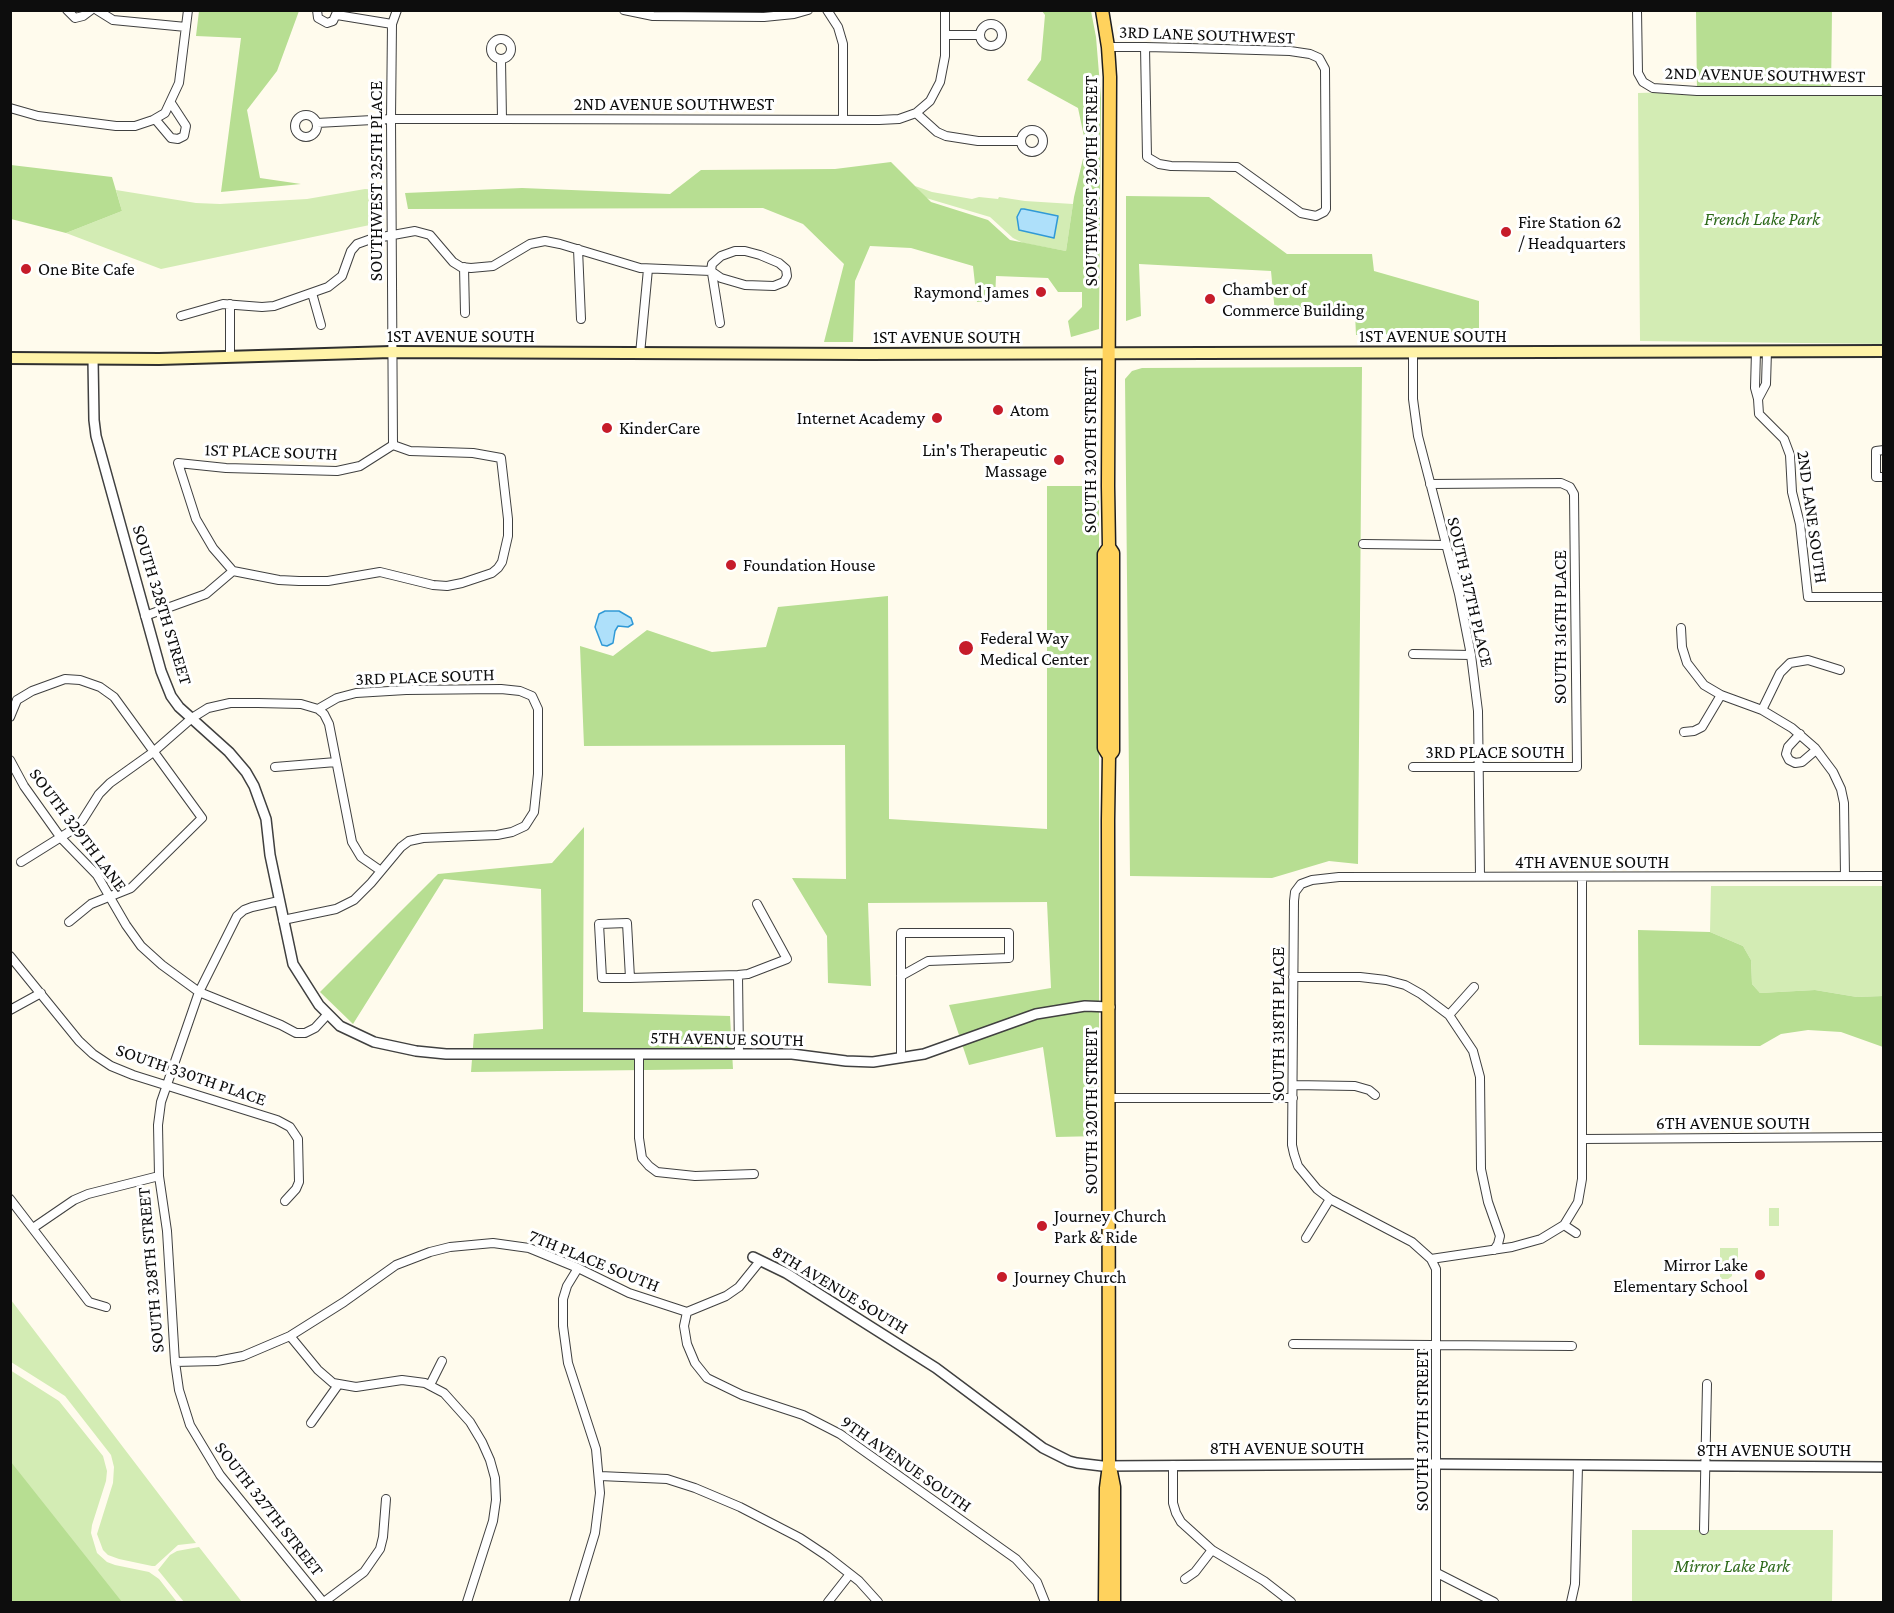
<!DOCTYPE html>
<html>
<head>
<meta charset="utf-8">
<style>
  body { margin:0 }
  #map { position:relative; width:1894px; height:1613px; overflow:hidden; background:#fffbed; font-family:"Crimson Pro",serif }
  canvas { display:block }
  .frame { position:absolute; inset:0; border:12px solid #0d0d0d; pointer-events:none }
</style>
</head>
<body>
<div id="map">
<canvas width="1894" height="1613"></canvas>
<div class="frame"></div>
</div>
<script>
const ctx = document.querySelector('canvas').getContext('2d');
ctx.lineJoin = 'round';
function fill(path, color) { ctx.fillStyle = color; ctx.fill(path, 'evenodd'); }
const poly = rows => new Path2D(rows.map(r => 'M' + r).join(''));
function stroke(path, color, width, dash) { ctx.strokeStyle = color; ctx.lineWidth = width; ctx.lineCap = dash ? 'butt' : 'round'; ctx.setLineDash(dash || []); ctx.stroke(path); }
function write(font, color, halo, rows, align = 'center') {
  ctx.font = font + ' "Crimson Pro",serif'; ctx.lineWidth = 6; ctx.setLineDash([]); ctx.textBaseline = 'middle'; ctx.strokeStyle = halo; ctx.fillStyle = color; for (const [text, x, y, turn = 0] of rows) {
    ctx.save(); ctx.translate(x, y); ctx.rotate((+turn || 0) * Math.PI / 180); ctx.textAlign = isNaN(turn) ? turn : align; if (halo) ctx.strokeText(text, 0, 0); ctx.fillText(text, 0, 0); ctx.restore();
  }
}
fill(poly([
  [1707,91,1883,91,1883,344,1640,341,1638,93],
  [915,186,932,192,972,199,979,197,998,199,999,197,1025,201,1073,204,1066,251,1023,243,1013,238,990,217,926,198],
  [365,189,383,190,384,222,161,269,66,233,122,211,116,190,196,203,220,204,307,199],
  [1711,886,1883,886,1883,996,1857,997,1815,990,1760,993,1752,984,1751,960,1743,946,1710,932],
  [1769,1208,1779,1208,1779,1226,1769,1226],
  [1720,1248,1738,1248,1738,1265,1732,1271,1732,1276,1728,1279,1720,1279],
  [10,1300,11,1300,196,1543,178,1545,155,1566,152,1566,119,1559,108,1555,103,1550,97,1534,113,1483,114,1467,111,1455,65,1396,11,1362],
  [10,1370,59,1401,103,1456,107,1471,106,1481,92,1525,91,1533,97,1553,107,1562,115,1565,149,1572,159,1579,177,1602,11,1602],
  [1632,1530,1833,1530,1832,1602,1632,1602],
  [199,1547,242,1602,184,1602,158,1570,170,1555,177,1551]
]), '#d3ecb4');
fill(poly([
  [199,11,299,11,277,71,247,110,260,178,301,184,221,192,241,38,196,36],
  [1042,11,1091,11,1096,37,1101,98,1099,329,1071,337,1068,321,1082,307,1082,292,1058,292,1048,278,996,276,995,300,977,302,973,266,911,248,870,246,855,281,853,342,824,342,844,264,803,224,763,208,408,209,405,193,522,188,670,194,701,170,835,169,891,162,931,202,988,220,1010,240,1066,251,1074,197,1086,146,1078,108,1027,80,1041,60,1045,15],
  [1696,11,1832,11,1831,91,1697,91],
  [11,165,112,177,122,211,66,233,11,219],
  [1126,196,1209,197,1287,254,1372,254,1374,271,1479,301,1479,333,1356,335,1355,313,1275,313,1271,271,1139,264,1141,316,1126,321],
  [1362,367,1358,864,1329,861,1272,878,1130,876,1125,379,1132,371,1142,368],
  [1047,486,1099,486,1099,1136,1056,1137,1043,1047,969,1065,949,1005,1051,988,1047,902,868,903,871,986,828,983,827,936,792,878,846,879,845,745,584,746,580,646,613,656,647,630,712,652,766,647,778,607,888,596,889,819,1047,829],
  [584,827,583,1012,730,1016,733,1069,471,1072,474,1034,543,1029,541,889,444,879,353,1024,320,992,438,874,552,863],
  [1638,930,1710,932,1743,946,1751,960,1752,984,1760,993,1815,990,1857,997,1883,996,1883,1047,1841,1032,1808,1030,1781,1034,1760,1046,1639,1045],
  [11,1462,122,1602,11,1602]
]), '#b7de92');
const water = poly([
  [1021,209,1024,209,1058,216,1054,238,1019,230,1017,217,1021,209],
  [605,611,619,611,631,618,633,624,628,627,618,626,615,631,613,643,607,646,602,645,595,627,599,614,605,611]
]);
fill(water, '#aee0fa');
stroke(water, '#3099d6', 1.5);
const minor = poly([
  [67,10,75,18,83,16,91,10],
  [97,10,113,20,186,27],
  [317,10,318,18,327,23,333,21,337,12],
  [624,10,653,16,764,17,794,14,808,10],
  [827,10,838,27,843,44,843,120],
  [1637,10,1638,73,1643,82,1653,88,1697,91,1884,91],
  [337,15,392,24],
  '980 35a11 11 0 1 1 22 0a11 11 0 1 1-22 0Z',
  [945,35,980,35],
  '491 49a10 10 0 1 1 20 0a10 10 0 1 1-20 0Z',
  [1108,47,1145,47,1189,48,1290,51,1310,54,1319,58,1325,69,1326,209,1324,212,1316,216,1301,213,1237,167,1171,166,1159,164,1147,157,1145,47],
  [501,60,502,119],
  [10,108,38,116,116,126,135,126,153,120,165,113,179,83,188,10],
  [916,113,930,101,940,82,945,56,945,10],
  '295 126a11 11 0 1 1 22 0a11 11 0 1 1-22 0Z',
  [155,119,171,138,178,139,184,136,186,126,171,103],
  [317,123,391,119,502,119,879,120,899,119,916,113,937,132,946,136,978,141,1021,141],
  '1021 141a11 11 0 1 1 22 0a11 11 0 1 1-22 0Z',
  [578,249,581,319],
  [464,267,465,313],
  [712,273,720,323],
  [312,293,321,325],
  [230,304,230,357],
  [181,316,223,304,262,307,274,306,328,287,342,276,351,251,357,244,371,239,415,231,430,235,453,262,461,267,471,268,493,266,530,244,545,241,560,244,640,268,711,271,721,278,745,285,774,286,784,282,787,276,786,269,779,263,760,255,745,251,735,251,721,256,712,264,711,271],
  [1756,351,1755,388,1758,399,1766,384,1767,351],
  [1413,353,1413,399,1418,436,1459,594,1471,655,1478,711,1480,876],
  [640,354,648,269],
  [1758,399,1759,414,1784,439,1790,455,1792,492,1800,524,1808,597,1884,597],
  [393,445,391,119,392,24,397,10],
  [1884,450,1876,451,1876,477,1884,477],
  [1363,544,1445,545],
  [145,616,206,594,233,571,279,580,299,581,328,581,380,572,433,585,447,586,462,583,492,573,498,568,502,562,508,536,508,519,501,458,473,453,410,451,393,445,360,466,337,471,226,468,178,463,196,519,213,548,233,571],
  [1681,628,1682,647,1687,663,1704,685,1721,695,1762,710,1792,728,1815,748,1833,772,1841,789,1844,803,1845,876],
  [1413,654,1471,655],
  [17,700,32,691,65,679,80,680,100,687,114,697,202,818,131,888,91,904,69,922],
  [318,709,324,714,329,724,352,842,361,857,381,871],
  [1762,710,1780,673,1790,663,1808,660,1840,670],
  [10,717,17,700],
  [1684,732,1694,731,1702,727,1721,695],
  [1800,734,1788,747,1786,754,1789,760,1795,763,1802,762,1816,750],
  [10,760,24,786,61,838,97,875,126,925,141,946,162,965,199,992,281,1025,296,1033,305,1033,315,1028,327,1015],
  [275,767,336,762],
  [1413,767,1577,767,1574,494,1570,487,1561,483,1430,484],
  [21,862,69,832,82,821,99,794,110,783,152,753,192,718,208,708,230,703,258,703,301,704,318,709,337,698,356,693,406,690,501,689,520,691,532,696,538,709,538,774,534,812,525,826,512,832,497,835,423,838,409,841,401,847,371,883,354,900,336,909,283,920],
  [1582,878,1582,1179,1578,1202,1564,1225,1541,1239,1512,1247,1431,1259,1412,1242,1330,1199,1317,1189,1298,1166,1294,1154,1292,1145,1294,901,1295,892,1301,884,1312,880,1339,877,1884,876],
  [279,901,252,907,244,910,237,916,199,992,161,1102,158,1125,159,1176,167,1231,175,1362,179,1390,190,1425,220,1475,323,1602],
  [10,956,79,1041,93,1054,111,1066,133,1075,277,1120,290,1127,298,1139,299,1182,296,1189,285,1201],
  [738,975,739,1054],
  [901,976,928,961,1009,958,1009,933,901,933,901,1058],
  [1293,977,1360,977,1386,980,1405,985,1421,994,1449,1015],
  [630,978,627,923,599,924,602,978,630,978,738,975,748,974,787,959,757,904],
  [1474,987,1449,1015,1473,1051,1480,1077,1481,1169,1488,1202,1500,1236,1498,1244,1494,1250],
  [10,1010,41,993],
  [639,1055,639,1138,642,1158,649,1166,657,1172,695,1176,754,1174],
  [1293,1085,1355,1086,1369,1090,1375,1095],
  [1109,1098,1293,1098],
  [1583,1139,1884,1137],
  [10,1199,89,1302,106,1307],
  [1564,1225,1576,1233],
  [33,1228,74,1200,88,1194,159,1176],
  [1306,1238,1330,1199],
  [1431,1259,1436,1269,1436,1602],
  [687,1312,684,1326,687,1344,695,1363,707,1378,742,1395,803,1415,840,1434,1016,1559,1037,1582,1045,1602],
  [290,1336,318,1370,333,1383,356,1387,402,1380,425,1383,444,1393,470,1422,482,1442,490,1460,495,1478,496,1500,493,1521,467,1602],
  [1293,1344,1572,1346],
  [175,1362,217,1361,243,1356,290,1336,344,1302,396,1265,430,1252,450,1247,493,1243,529,1248,578,1268,629,1293,687,1312,726,1296,739,1287,760,1261],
  [430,1385,442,1361],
  [311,1423,338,1385],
  [1173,1465,1173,1503,1176,1513,1181,1522,1212,1550,1264,1581,1291,1602],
  [600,1476,667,1479,695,1488,740,1507,800,1538,827,1556,859,1581,878,1602],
  [1704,1530,1707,1384],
  [1437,1573,1494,1602],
  [1185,1579,1195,1572,1212,1550],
  [324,1602,364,1572,380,1549,383,1537,386,1499],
  [574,1602,595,1533,600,1493,596,1449,568,1363,563,1326,563,1299,567,1286,578,1268],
  [828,1602,850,1574],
  [1571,1602,1575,1584,1578,1466]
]);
const tertiary = poly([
  [93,359,94,420,96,436,161,671,171,696,179,707,229,752,246,772,254,786,266,819,270,855,293,964,319,1005,340,1026,374,1042,416,1051,446,1054,792,1054,846,1061,873,1062,924,1054,1036,1014,1085,1006,1110,1007],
  [753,1257,786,1273,936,1368,1043,1448,1069,1461,1077,1463,1102,1466,1437,1464,1884,1467]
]);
const secondary = poly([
  [10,358,159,359,391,352,866,354,1884,351]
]);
const primary = poly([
  [1102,10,1108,47,1110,77,1108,486,1109,547,1113,553,1113,751,1109,756,1108,820,1109,1465,1106,1488,1105,1602],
  [1109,547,1104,554,1104,748,1109,756],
  [1111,1472,1114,1487,1114,1602]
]);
stroke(minor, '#404040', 10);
stroke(tertiary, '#404040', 12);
stroke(secondary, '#2f2f2f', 14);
stroke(primary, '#1e1e1e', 15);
stroke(minor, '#fff', 8);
stroke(tertiary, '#fff', 9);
stroke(secondary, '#fff3a8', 10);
stroke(primary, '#ffd25d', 12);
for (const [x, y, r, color] of [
  [1506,232,6,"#c61c2a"],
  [26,269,6,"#c61c2a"],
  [1041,292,6,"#c61c2a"],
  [1210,299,6,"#c61c2a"],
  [998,410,6,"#c61c2a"],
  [937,418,6,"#c61c2a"],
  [607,428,6,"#c61c2a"],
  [1059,460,6,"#c61c2a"],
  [731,565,6,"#c61c2a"],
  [966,648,8,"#c61c2a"],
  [1042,1226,6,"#c61c2a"],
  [1760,1275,6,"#c61c2a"],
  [1002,1277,6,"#c61c2a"]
]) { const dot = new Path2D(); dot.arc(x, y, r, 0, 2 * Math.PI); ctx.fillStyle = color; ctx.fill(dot); stroke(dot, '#fff', 2); }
write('18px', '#0d0d0d', '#fff', [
  ["3RD LANE SOUTHWEST",1207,35,2],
  ["2ND AVENUE SOUTHWEST",1765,75,1],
  ["2ND AVENUE SOUTHWEST",674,104],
  ["SOUTHWEST 325TH PLACE",376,181,-90],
  ["SOUTHWEST 320TH STREET",1091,181,-90],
  ["1ST AVENUE SOUTH",461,336],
  ["1ST AVENUE SOUTH",1433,336],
  ["1ST AVENUE SOUTH",947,337],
  ["SOUTH 320TH STREET",1090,450,-90],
  ["1ST PLACE SOUTH",271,452,2],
  ["2ND LANE SOUTH",1812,517,82],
  ["SOUTH 317TH PLACE",1470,592,77],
  ["SOUTH 328TH STREET",162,605,73],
  ["SOUTH 316TH PLACE",1560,627,-90],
  ["3RD PLACE SOUTH",425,677,-2],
  ["3RD PLACE SOUTH",1495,752],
  ["SOUTH 329TH LANE",78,830,53],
  ["4TH AVENUE SOUTH",1592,862],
  ["SOUTH 318TH PLACE",1278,1024,-90],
  ["5TH AVENUE SOUTH",727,1039,1],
  ["SOUTH 330TH PLACE",191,1075,19],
  ["SOUTH 320TH STREET",1091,1111,-90],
  ["6TH AVENUE SOUTH",1733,1123],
  ["7TH PLACE SOUTH",594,1261,22],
  ["SOUTH 328TH STREET",151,1270,-95],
  ["8TH AVENUE SOUTH",840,1290,31],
  ["SOUTH 317TH STREET",1422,1430,-90],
  ["8TH AVENUE SOUTH",1287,1448],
  ["8TH AVENUE SOUTH",1774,1450],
  ["9TH AVENUE SOUTH",906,1464,35],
  ["SOUTH 327TH STREET",269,1509,52]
]);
write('italic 18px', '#2c6919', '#fff', [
  ["French Lake Park",1762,219],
  ["Mirror Lake Park",1732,1566]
]);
write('18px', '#0d0d0d', '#fff', [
  ["Fire Station 62",1518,222],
  ["/ Headquarters",1518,243],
  ["One Bite Cafe",38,269],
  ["Chamber of",1222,289],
  ["Commerce Building",1222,310],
  ["Raymond James",1029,292,"right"],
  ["Atom",1010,410],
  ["Internet Academy",925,418,"right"],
  ["KinderCare",619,428],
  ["Lin's Therapeutic",1047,450,"right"],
  ["Massage",1047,471,"right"],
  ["Foundation House",743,565],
  ["Federal Way",980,638],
  ["Medical Center",980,659],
  ["Journey Church",1054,1216],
  ["Park & Ride",1054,1237],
  ["Mirror Lake",1748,1265,"right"],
  ["Elementary School",1748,1286,"right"],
  ["Journey Church",1014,1277]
], 'left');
</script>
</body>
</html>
